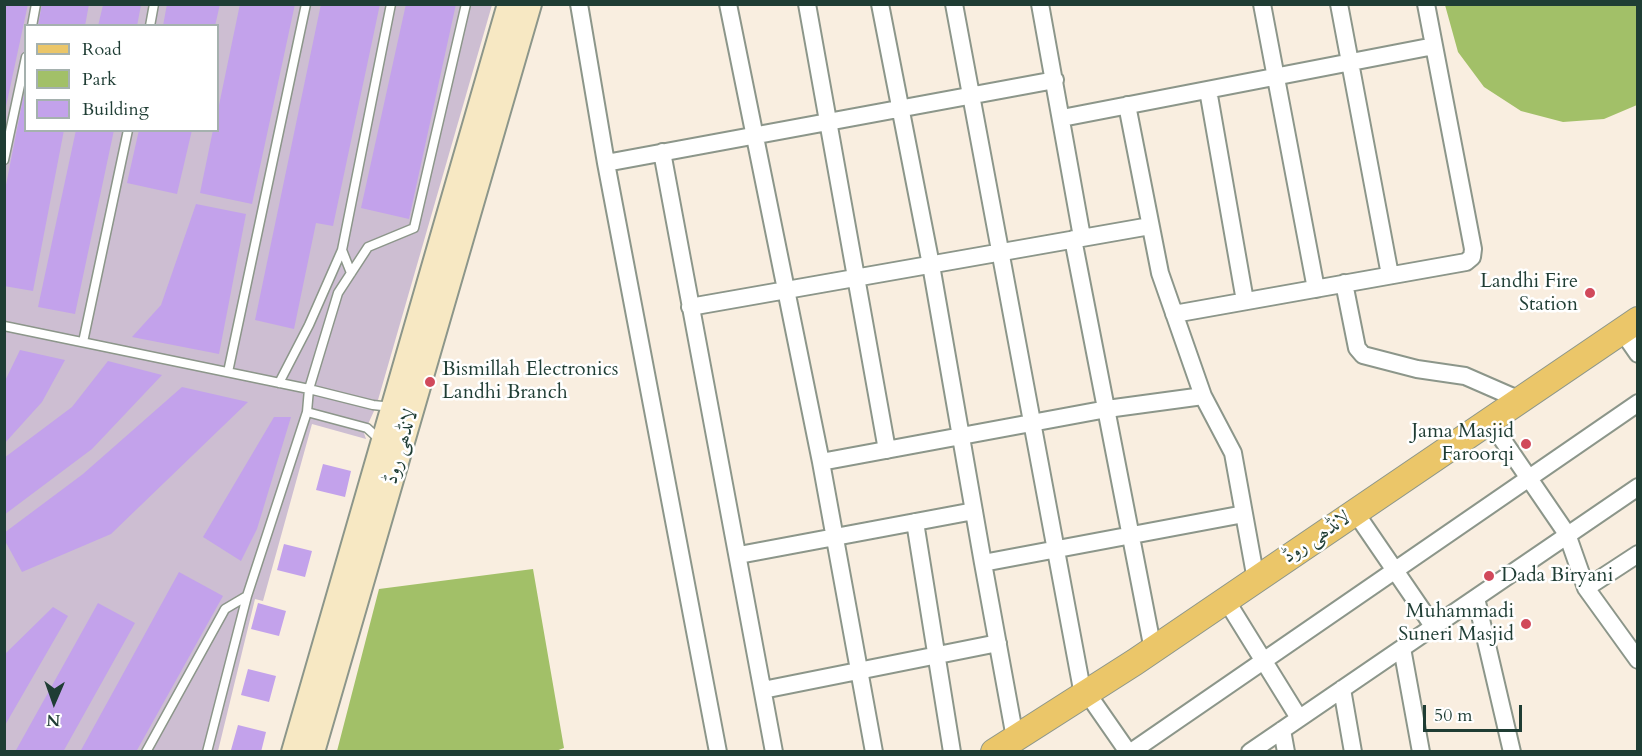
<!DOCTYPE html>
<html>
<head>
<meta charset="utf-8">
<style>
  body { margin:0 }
  #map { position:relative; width:1642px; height:756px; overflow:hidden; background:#f9eee0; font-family:Cardo,serif }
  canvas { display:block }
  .frame { position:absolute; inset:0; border:6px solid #1f3d34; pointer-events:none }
  .legend { position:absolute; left:24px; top:24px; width:195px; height:108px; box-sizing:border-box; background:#fff; border:2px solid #a5b1ae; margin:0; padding:8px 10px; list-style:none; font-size:18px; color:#1f3d34 }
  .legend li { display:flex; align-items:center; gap:12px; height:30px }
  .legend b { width:30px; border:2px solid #a5b1ae }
  .north { position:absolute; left:24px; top:672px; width:60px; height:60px; -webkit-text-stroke:4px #fff; paint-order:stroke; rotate:182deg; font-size:16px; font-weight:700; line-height:24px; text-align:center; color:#1f3d34 }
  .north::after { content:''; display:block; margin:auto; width:21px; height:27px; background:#1f3d34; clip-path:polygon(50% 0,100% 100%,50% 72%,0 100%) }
  .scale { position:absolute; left:1423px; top:705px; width:99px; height:27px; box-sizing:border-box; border:3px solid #1f3d34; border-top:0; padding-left:8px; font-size:18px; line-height:21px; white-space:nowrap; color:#1f3d34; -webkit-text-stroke:4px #fff; paint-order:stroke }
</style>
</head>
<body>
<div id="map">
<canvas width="1642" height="756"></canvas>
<div class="frame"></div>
<ul class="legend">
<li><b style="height:8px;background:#ebc669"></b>Road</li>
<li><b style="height:16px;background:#a2c068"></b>Park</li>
<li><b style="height:16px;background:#c3a2eb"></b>Building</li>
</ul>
<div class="north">N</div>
<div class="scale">50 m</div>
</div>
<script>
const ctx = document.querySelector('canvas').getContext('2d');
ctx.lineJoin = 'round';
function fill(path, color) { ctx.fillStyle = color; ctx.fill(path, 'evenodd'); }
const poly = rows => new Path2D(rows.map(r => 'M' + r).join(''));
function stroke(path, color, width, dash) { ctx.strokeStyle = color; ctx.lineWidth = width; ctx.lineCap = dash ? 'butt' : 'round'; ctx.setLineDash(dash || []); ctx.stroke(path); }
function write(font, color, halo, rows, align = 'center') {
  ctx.font = font + ' Cardo,Amiri,serif'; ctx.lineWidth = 5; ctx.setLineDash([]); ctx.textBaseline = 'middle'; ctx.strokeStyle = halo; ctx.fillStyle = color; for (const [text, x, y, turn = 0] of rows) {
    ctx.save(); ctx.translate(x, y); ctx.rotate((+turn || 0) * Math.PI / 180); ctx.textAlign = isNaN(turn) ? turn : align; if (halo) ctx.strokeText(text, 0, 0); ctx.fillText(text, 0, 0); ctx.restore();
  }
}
fill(poly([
  [4,5,492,5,378,400,373,400,374,411,364,433,366,439,312,424,263,601,255,599,218,751,5,751],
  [26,26,218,26,218,130,26,130]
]), '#cdbed2');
fill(poly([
  [1445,5,1637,5,1637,105,1604,119,1563,122,1521,111,1484,87,1458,52],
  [533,569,564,748,553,752,337,751,379,589]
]), '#a2c068');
fill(poly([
  [4,4,28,4,5,111,4,111],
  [42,4,89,4,85,26,38,26],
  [167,4,220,4,215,26,163,26],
  [240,4,295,4,252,204,200,193,213,130,218,130,218,110],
  [321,4,380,4,333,226,316,223,294,329,255,320],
  [406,4,456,4,409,219,361,208],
  [103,5,141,5,137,26,98,26],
  [24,94,26,130,64,130,33,291,4,286,4,195],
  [76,130,114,130,75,314,38,307],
  [139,130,192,130,177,194,127,183],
  [196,204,246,214,219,354,132,337,161,305],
  [20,350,65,360,42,402,4,444,4,383],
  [108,361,162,375,92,449,4,515,4,458,72,407],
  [182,387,248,402,111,534,22,572,4,539,4,533,83,474],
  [274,417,291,417,257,529,241,561,203,537],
  [323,464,351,471,345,497,316,490],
  [284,544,312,551,305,577,277,570],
  [179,572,223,596,136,752,80,752],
  [98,603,135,623,63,752,15,752],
  [258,603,286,611,279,636,251,629],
  [53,607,68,616,4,727,4,655],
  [248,669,276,676,269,702,241,695],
  [238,725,266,732,261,752,231,750]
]), '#c3a2eb');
const service = poly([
  [32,26,36,4],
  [150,26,154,4],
  [4,160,26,57],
  [351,273,342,250,391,4],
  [4,326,309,389,373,405,392,407],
  [83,342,128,130],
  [228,372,306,4],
  [279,383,309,325,342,250],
  [307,412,367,428,380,440],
  [146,752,225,609,247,596,307,412,309,389,338,293,368,247,414,228,466,4],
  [207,752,247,596]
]);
const minor = poly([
  [579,4,606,163,718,752],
  [728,4,821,462],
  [807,4,887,450],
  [880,4,931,265,983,563,1244,514],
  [954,4,1083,695],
  [1040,4,1082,237],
  [1262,4,1316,289],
  [1339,4,1390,275],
  [1208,90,1245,301],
  [1127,105,1160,273,1203,396,1233,453,1256,580],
  [1062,118,1434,46],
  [662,152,774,752],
  [606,163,1055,80],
  [1073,239,1153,650],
  [1344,283,1357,348,1363,355,1417,369,1465,376,1520,400],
  [690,307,1150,226],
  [1174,314,1466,262,1472,257,1473,249,1426,4],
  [1622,331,1638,354],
  [1489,420,1567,534,1586,588,1638,660],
  [1355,512,1433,626],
  [915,522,952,752],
  [739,555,974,511],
  [983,563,1015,738],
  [1586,588,1638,554],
  [1476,598,1512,752],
  [1226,600,1299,718],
  [1402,648,1421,752],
  [1342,689,1353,752],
  [763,690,998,643],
  [1087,693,1128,752],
  [1282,730,1286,752],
  [874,752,821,462,1107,409,1203,396],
  [1131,752,1638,403],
  [1250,752,1638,487]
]);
const secondary = poly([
  [293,752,509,4],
  [313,752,530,4]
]);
const primary = poly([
  [994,752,1135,662,1638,320]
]);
stroke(service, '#8c968a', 11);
stroke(minor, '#8c968a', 20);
stroke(secondary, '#8c968a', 26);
stroke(primary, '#8c968a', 28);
stroke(service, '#fff', 8);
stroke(minor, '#fff', 16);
stroke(secondary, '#f7e8c3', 22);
stroke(primary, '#ebc669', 26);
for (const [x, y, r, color] of [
  [1590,293,6,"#d1495b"],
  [430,382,6,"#d1495b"],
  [1526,444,6,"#d1495b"],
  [1489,576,6,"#d1495b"],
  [1526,624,6,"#d1495b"]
]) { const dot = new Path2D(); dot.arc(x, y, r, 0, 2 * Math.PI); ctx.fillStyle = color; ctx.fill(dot); stroke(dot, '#fff', 2); }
write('20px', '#1f3d34', '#fff', [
  ["Landhi Fire",1578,282],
  ["Station",1578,305],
  ["Bismillah Electronics",442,370,"left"],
  ["Landhi Branch",442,393,"left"],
  ["Jama Masjid",1514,432],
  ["Faroorqi",1514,455],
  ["Dada Biryani",1501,576,"left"],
  ["Muhammadi",1514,612],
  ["Suneri Masjid",1514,635]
], 'right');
write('20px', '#1f3d34', '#fff', [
  ["لانڈھی روڈ",402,447,-74],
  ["لانڈھی روڈ",1317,538,-34]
]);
</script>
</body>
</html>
